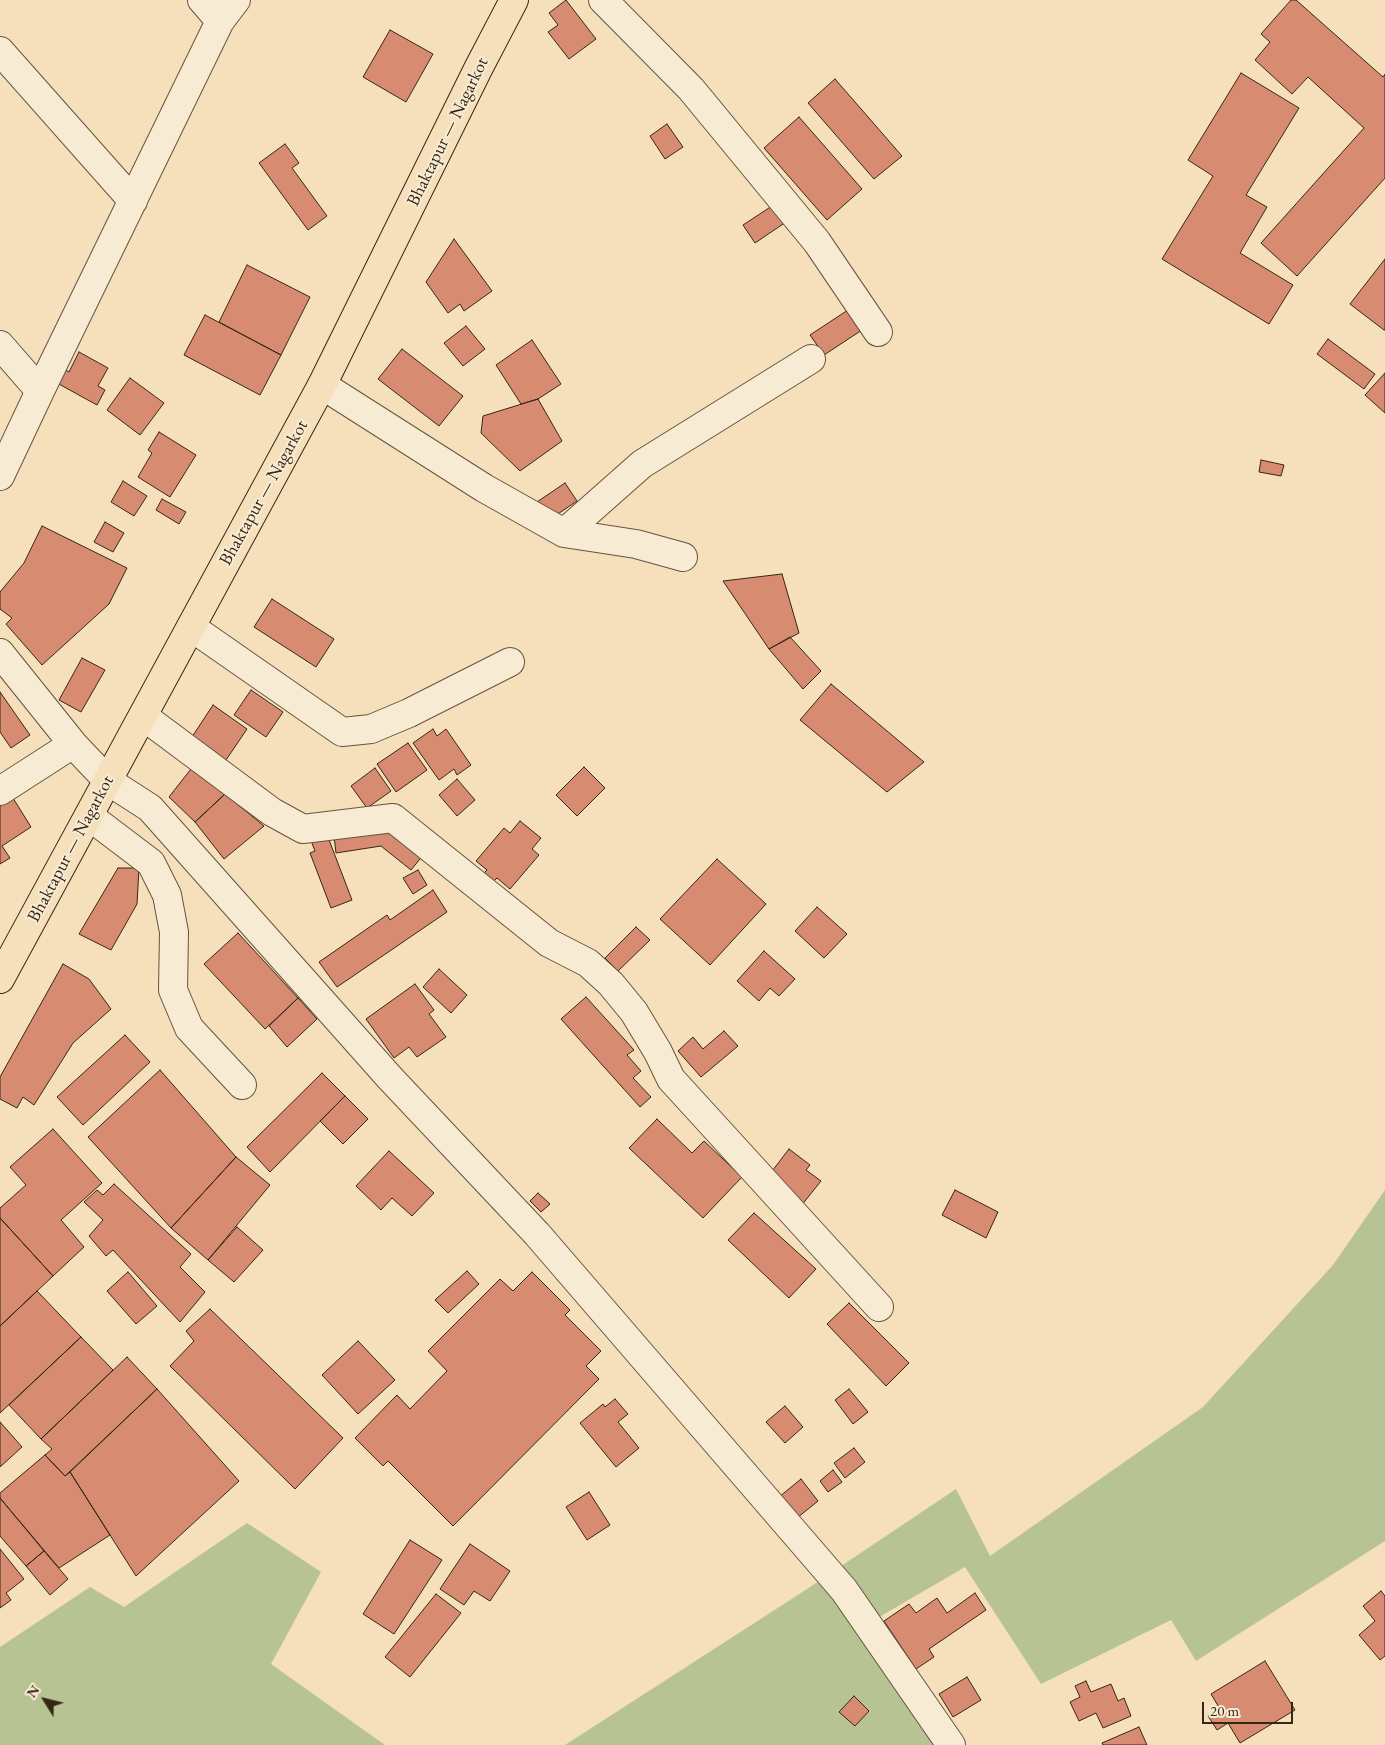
<!DOCTYPE html>
<html>
<head>
<meta charset="utf-8">
<style>
  body { margin:0 }
  #map { position:relative; width:1385px; height:1745px; overflow:hidden; background:#f5e0bb; font-family:"EB Garamond",serif }
  canvas { display:block }
  .north { position:absolute; left:20px; top:1675px; width:50px; height:50px; -webkit-text-stroke:4px #f8ebd3; paint-order:stroke; rotate:306deg; font-size:14px; font-weight:700; line-height:20px; text-align:center; color:#372616 }
  .north::after { content:''; display:block; margin:auto; width:18px; height:22px; background:#372616; clip-path:polygon(50% 0,100% 100%,50% 72%,0 100%) }
  .scale { position:absolute; left:1202px; top:1702px; width:91px; height:22px; box-sizing:border-box; border:2px solid #372616; border-top:0; padding-left:6px; font-size:15px; line-height:18px; white-space:nowrap; color:#372616; -webkit-text-stroke:4px #f8ebd3; paint-order:stroke }
</style>
</head>
<body>
<div id="map">
<canvas width="1385" height="1745"></canvas>
<div class="north">N</div>
<div class="scale">20 m</div>
</div>
<script>
const ctx = document.querySelector('canvas').getContext('2d');
ctx.lineJoin = 'round';
function fill(path, color) { ctx.fillStyle = color; ctx.fill(path, 'evenodd'); }
const poly = rows => new Path2D(rows.map(r => 'M' + r).join(''));
function stroke(path, color, width, dash) { ctx.strokeStyle = color; ctx.lineWidth = width; ctx.lineCap = dash ? 'butt' : 'round'; ctx.setLineDash(dash || []); ctx.stroke(path); }
function write(font, color, halo, rows, align = 'center') {
  ctx.font = font + ' "EB Garamond",serif'; ctx.lineWidth = 4; ctx.setLineDash([]); ctx.textBaseline = 'middle'; ctx.strokeStyle = halo; ctx.fillStyle = color; for (const [text, x, y, turn = 0] of rows) {
    ctx.save(); ctx.translate(x, y); ctx.rotate((+turn || 0) * Math.PI / 180); ctx.textAlign = isNaN(turn) ? turn : align; if (halo) ctx.strokeText(text, 0, 0); ctx.fillText(text, 0, 0); ctx.restore();
  }
}
fill(poly([
  [1385,1190,1385,1541,1196,1661,1171,1620,1041,1684,965,1567,862,1627,936,1745,565,1745,801,1593,956,1489,990,1556,1203,1407,1333,1265],
  [247,1523,321,1572,271,1664,385,1745,0,1745,0,1647,90,1587,124,1607]
]), '#b7c393');
const building = poly([
  [566,0,596,39,569,59,548,32,558,25,549,13,566,0],
  [1291,0,1296,0,1383,77,1385,74,1385,178,1297,276,1261,243,1364,128,1308,77,1292,94,1255,60,1270,42,1261,34,1291,0],
  [390,30,433,54,406,102,363,77,390,30],
  [1241,73,1299,108,1246,195,1267,207,1240,253,1293,285,1269,324,1162,259,1213,176,1188,160,1241,73],
  [835,79,902,156,874,179,808,103,835,79],
  [799,117,862,189,827,220,764,148,799,117],
  [667,124,683,147,665,159,650,136,667,124],
  [285,144,299,163,292,168,327,216,308,230,259,163,285,144],
  [778,202,789,220,755,243,743,225,778,202],
  [454,239,492,291,464,311,460,304,448,313,426,282,454,239],
  [1385,259,1385,330,1384,330,1350,304,1385,259],
  [247,265,310,297,281,355,219,322,247,265],
  [848,310,862,330,824,355,810,335,848,310],
  [205,315,281,355,260,395,184,355,205,315],
  [466,326,485,349,463,366,444,343,466,326],
  [1328,339,1375,374,1364,389,1317,354,1328,339],
  [532,340,561,384,538,399,521,404,496,365,532,340],
  [402,349,463,396,439,426,378,379,402,349],
  [79,352,108,368,98,386,105,390,97,405,57,383,64,369,69,372,79,352],
  [1385,373,1385,413,1365,395,1385,373],
  [130,378,164,403,140,435,107,410,130,378],
  [538,399,562,441,520,471,481,433,483,416,538,399],
  [159,432,196,455,170,497,138,477,152,453,148,450,159,432],
  [1261,460,1284,465,1281,476,1259,472,1261,460],
  [123,481,147,496,134,516,111,502,123,481],
  [565,483,577,501,549,520,537,502,565,483],
  [162,499,186,512,179,524,156,510,162,499],
  [105,522,124,533,113,552,94,542,105,522],
  [42,526,127,568,109,604,42,665,6,624,12,618,0,609,0,592,24,563,42,526],
  [782,574,799,633,769,649,723,581,782,574],
  [272,599,334,639,316,667,254,627,272,599],
  [790,637,821,671,803,689,769,649,790,637],
  [82,658,105,670,81,712,59,700,82,658],
  [831,684,924,762,887,792,800,720,831,684],
  [251,690,283,712,266,737,234,715,251,690],
  [0,692,30,735,11,748,0,732,0,692],
  [213,705,247,729,226,760,192,737,213,705],
  [433,729,437,736,446,729,471,765,457,775,454,769,439,780,413,743,433,729],
  [408,743,427,770,396,792,377,764,408,743],
  [584,767,605,788,577,816,556,795,584,767],
  [375,768,391,791,367,808,351,786,375,768],
  [191,769,225,794,195,822,169,797,191,769],
  [457,779,475,800,457,816,439,795,457,779],
  [8,790,31,827,2,846,10,858,0,864,0,795,8,790],
  [225,794,264,826,224,859,195,822,225,794],
  [520,821,541,838,532,849,539,855,510,889,497,878,492,883,482,875,487,870,476,861,504,828,510,833,520,821],
  [391,827,424,854,411,870,381,846,336,853,334,836,391,827],
  [326,832,352,900,331,908,310,853,315,851,310,838,326,832],
  [717,859,766,904,710,965,660,919,717,859],
  [118,868,139,868,137,904,111,950,79,934,118,868],
  [418,870,427,885,413,894,403,878,418,870],
  [433,890,447,912,337,987,319,962,387,915,390,920,433,890],
  [817,907,847,934,824,958,795,931,817,907],
  [636,927,650,940,618,971,605,958,636,927],
  [238,933,298,998,265,1029,204,964,238,933],
  [764,951,795,979,779,996,770,988,759,1001,737,981,764,951],
  [63,964,89,979,111,1009,73,1043,34,1105,23,1097,17,1108,0,1099,0,1077,63,964],
  [439,969,467,995,451,1013,423,987,439,969],
  [415,984,434,1010,429,1014,446,1037,417,1057,409,1047,394,1058,366,1019,415,984],
  [586,997,634,1050,627,1055,641,1071,633,1078,651,1097,640,1107,561,1019,586,997],
  [298,998,317,1019,287,1047,269,1026,298,998],
  [724,1031,738,1046,701,1077,678,1051,693,1037,703,1049,724,1031],
  [125,1035,150,1062,83,1125,57,1097,125,1035],
  [160,1070,236,1157,171,1228,88,1137,160,1070],
  [322,1073,345,1096,270,1172,247,1147,322,1073],
  [345,1096,368,1119,343,1144,320,1121,345,1096],
  [657,1119,692,1153,704,1141,742,1177,703,1218,629,1148,657,1119],
  [53,1129,102,1183,61,1220,84,1247,53,1276,0,1218,0,1208,26,1185,10,1167,53,1129],
  [789,1149,810,1165,806,1170,821,1181,801,1206,766,1179,789,1149],
  [389,1151,434,1193,412,1216,392,1198,381,1210,356,1186,389,1151],
  [236,1157,270,1185,208,1260,171,1228,236,1157],
  [114,1184,191,1254,180,1267,205,1292,180,1322,113,1250,106,1256,89,1236,103,1220,84,1202,97,1190,103,1195,114,1184],
  [955,1190,998,1212,986,1238,942,1215,955,1190],
  [538,1193,550,1204,541,1212,530,1201,538,1193],
  [754,1213,816,1269,789,1298,728,1240,754,1213],
  [0,1218,53,1276,0,1326,0,1218],
  [237,1227,263,1250,234,1282,208,1260,237,1227],
  [467,1271,479,1284,448,1313,435,1300,467,1271],
  [128,1272,157,1306,136,1324,107,1291,128,1272],
  [532,1272,570,1310,565,1315,601,1351,586,1366,599,1379,453,1526,388,1461,383,1466,355,1438,397,1395,410,1409,447,1371,428,1351,500,1279,513,1291,532,1272],
  [37,1291,81,1337,0,1413,0,1326,37,1291],
  [849,1303,909,1363,886,1386,827,1324,849,1303],
  [210,1309,343,1438,295,1489,170,1366,194,1341,186,1331,210,1309],
  [81,1337,113,1370,41,1439,9,1405,81,1337],
  [358,1341,395,1380,358,1414,322,1375,358,1341],
  [127,1357,157,1389,65,1476,45,1455,52,1449,41,1439,127,1357],
  [157,1389,239,1481,136,1576,70,1472,157,1389],
  [849,1389,868,1412,853,1424,835,1400,849,1389],
  [615,1399,628,1414,618,1422,639,1448,616,1467,580,1423,603,1404,605,1407,615,1399],
  [785,1406,803,1427,785,1443,766,1422,785,1406],
  [0,1422,22,1447,0,1467,0,1422],
  [854,1448,865,1462,845,1478,834,1463,854,1448],
  [45,1455,65,1476,70,1472,110,1535,59,1568,0,1498,0,1493,45,1455],
  [833,1470,842,1482,828,1492,820,1481,833,1470],
  [801,1479,818,1501,797,1518,779,1497,801,1479],
  [589,1492,610,1525,587,1540,566,1507,589,1492],
  [0,1498,44,1551,26,1566,0,1536,0,1498],
  [410,1540,442,1560,394,1634,363,1614,410,1540],
  [470,1544,510,1571,490,1601,474,1591,464,1605,440,1589,470,1544],
  [0,1549,24,1579,6,1593,11,1600,0,1608,0,1549],
  [44,1551,68,1579,50,1595,26,1566,44,1551],
  [1381,1591,1385,1596,1385,1656,1380,1660,1359,1635,1375,1621,1363,1606,1381,1591],
  [975,1593,986,1610,929,1649,934,1657,916,1669,884,1621,909,1604,916,1613,937,1598,947,1613,975,1593],
  [436,1594,461,1613,410,1677,385,1657,436,1594],
  [1265,1661,1295,1710,1240,1743,1228,1723,1217,1730,1208,1716,1220,1709,1211,1694,1265,1661],
  [967,1677,981,1700,953,1717,939,1694,967,1677],
  [1086,1681,1091,1692,1111,1684,1118,1701,1124,1698,1131,1716,1103,1728,1096,1713,1079,1721,1070,1702,1080,1697,1075,1686,1086,1681],
  [854,1696,869,1711,855,1726,839,1712,854,1696],
  [1139,1727,1147,1745,1103,1745,1102,1743,1139,1727]
]);
fill(building, '#d78c71');
stroke(building, '#372616', 1);
const minor = poly([
  [202,0,220,21],
  [603,0,691,89,817,242,878,332],
  [0,51,133,201],
  [0,345,40,391],
  [322,385,484,488,564,533,636,544,683,557],
  [0,476,40,391,220,21,236,0],
  [564,533,642,464,811,359],
  [191,627,342,732,371,729,409,713,510,662],
  [0,653,73,744,108,781,150,808,390,1078,537,1234,844,1590,951,1745],
  [143,716,272,812,303,829,393,818,549,943,588,963,611,984,634,1012,658,1052,671,1079,879,1307],
  [0,791,73,744],
  [89,816,151,863,167,895,174,932,173,990,189,1028,242,1085]
]);
const major = poly([
  [0,979,322,385,478,69,514,0]
]);
stroke(minor, '#66543f', 30);
stroke(major, '#372616', 30);
stroke(minor, '#f8ebd3', 28);
stroke(major, '#f5e0bb', 28);
write('18px', '#372616', '#f8ebd3', [
  ["Bhaktapur — Nagarkot",448,132,-64],
  ["Bhaktapur — Nagarkot",264,493,-61],
  ["Bhaktapur — Nagarkot",71,849,-62]
]);
</script>
</body>
</html>
